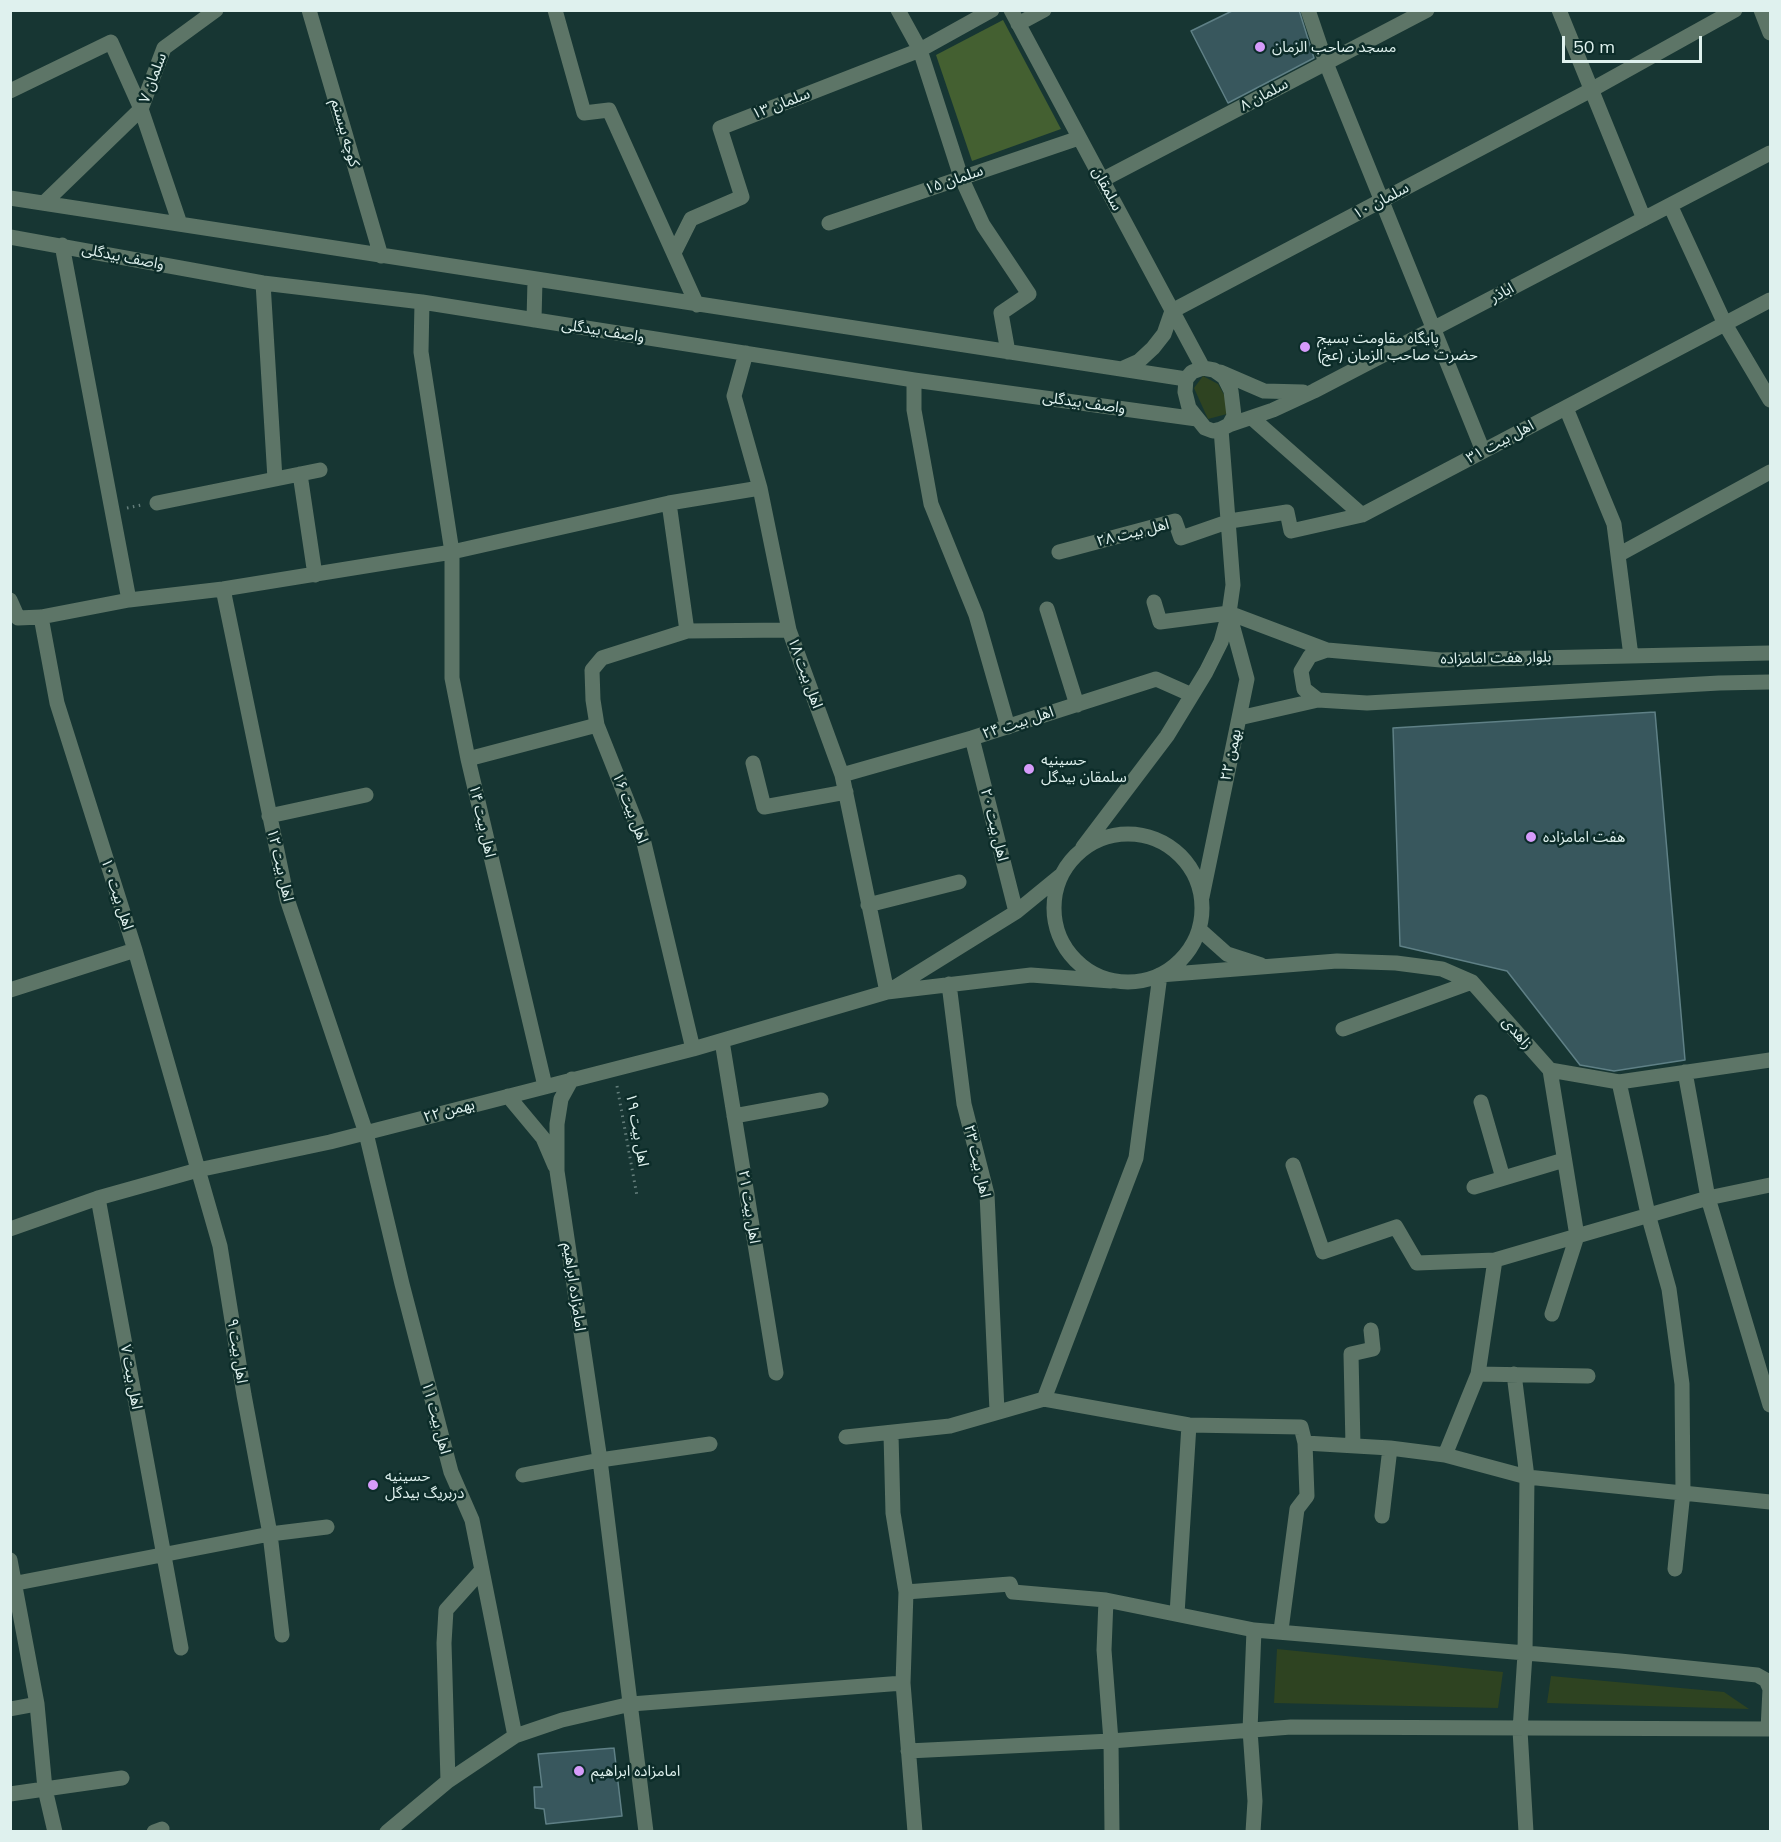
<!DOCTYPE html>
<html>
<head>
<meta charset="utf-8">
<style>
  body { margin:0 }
  #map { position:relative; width:1781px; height:1842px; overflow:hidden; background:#173633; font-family:Mulish,sans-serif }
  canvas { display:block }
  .frame { position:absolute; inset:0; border:12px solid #dff1ee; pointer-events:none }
  .scale { position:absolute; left:1562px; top:36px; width:140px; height:27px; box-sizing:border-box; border:3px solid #dff1ee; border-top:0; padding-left:8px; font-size:18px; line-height:21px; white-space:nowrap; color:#dff1ee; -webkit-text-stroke:4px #0c2c29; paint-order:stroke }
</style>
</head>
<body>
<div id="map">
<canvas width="1781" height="1842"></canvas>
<div class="frame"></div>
<div class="scale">50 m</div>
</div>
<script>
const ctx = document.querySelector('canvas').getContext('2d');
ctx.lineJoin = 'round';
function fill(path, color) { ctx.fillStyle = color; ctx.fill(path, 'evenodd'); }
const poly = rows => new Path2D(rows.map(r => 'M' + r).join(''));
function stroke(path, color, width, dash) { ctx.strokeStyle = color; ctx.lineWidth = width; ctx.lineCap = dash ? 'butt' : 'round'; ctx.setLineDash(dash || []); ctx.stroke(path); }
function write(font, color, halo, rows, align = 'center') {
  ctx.font = font + ' Mulish,"Noto Sans Arabic",sans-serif'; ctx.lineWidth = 5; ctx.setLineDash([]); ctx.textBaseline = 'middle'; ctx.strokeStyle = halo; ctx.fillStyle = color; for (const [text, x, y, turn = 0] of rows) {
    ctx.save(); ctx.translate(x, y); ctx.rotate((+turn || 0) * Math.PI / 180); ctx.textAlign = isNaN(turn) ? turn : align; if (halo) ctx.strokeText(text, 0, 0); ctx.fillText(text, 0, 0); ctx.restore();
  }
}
fill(poly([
  [1203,376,1218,384,1227,400,1227,414,1208,419,1194,388],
  [1277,1649,1503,1672,1498,1708,1274,1703],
  [1551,1676,1724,1692,1749,1709,1547,1703]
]), '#2e4321');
fill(poly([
  [1003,20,1061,129,972,161,936,55]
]), '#446031');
const building = poly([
  [1234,10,1299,10,1314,58,1228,103,1191,31,1234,10],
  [1655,712,1685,1060,1614,1071,1580,1065,1507,971,1400,946,1393,728,1655,712],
  [614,1748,622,1816,546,1824,544,1809,535,1808,534,1787,542,1787,538,1754,614,1748]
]);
fill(building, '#38575d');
stroke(building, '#5f8086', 1.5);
stroke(poly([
  [127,508,141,505],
  [617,1086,637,1196]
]), '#647e7b', 3, [1.5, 4.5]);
stroke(poly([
  [309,10,381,256],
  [555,10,584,113,609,110,697,305],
  [898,10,920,50,961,177,983,225,1029,294,1001,313,1008,352],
  [1011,10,1203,368],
  [1308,10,1326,63,1483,451],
  [1559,10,1644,219],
  [1761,10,1770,33],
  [1018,24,1044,10],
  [10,91,111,42,141,109,180,224],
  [1102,180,1427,10],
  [10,198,1186,379],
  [44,203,141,109,164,48,216,10],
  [1670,205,1725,324,1770,400],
  [829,223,1079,138],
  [10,237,263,283,422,302,914,380,1197,419],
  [62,245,129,600,223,589,452,552,669,503],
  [674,253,691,219,742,197,720,128,920,50,992,10],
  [263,283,275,479],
  [422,302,421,352,452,552,452,678,468,759,545,1086],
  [534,320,535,280],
  [746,353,734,396,760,488,789,630,842,775,887,992],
  [1203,368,1214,370,1224,377,1231,391,1234,416,1229,425,1221,429,1213,431,1205,428,1189,408,1185,392,1186,379,1192,372,1203,368],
  [1121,369,1139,361,1153,348,1164,334,1172,311,1591,90,1735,10],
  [1220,372,1264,391,1303,392],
  [914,380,914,410,931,504,976,615,1008,727],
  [1566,408,1614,524,1631,656],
  [1252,418,1362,515],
  [1229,425,1273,410,1314,391,1770,153],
  [300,474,315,575],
  [760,488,669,503,687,631,789,630],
  [157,503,320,470],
  [1059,552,1175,521,1181,538,1230,521,1287,512,1291,531,1362,515,1770,300],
  [1618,555,1770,472],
  [223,589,287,899,366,1133,402,1284,451,1472,472,1520,515,1736],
  [10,600,18,618,41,617,129,600],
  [1154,602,1160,622,1229,613,1327,650,1441,660,1770,653],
  [1047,609,1077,705],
  [41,617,57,703,135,950,220,1246,244,1395,270,1534,282,1635],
  [687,631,602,658,592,670,593,700,597,725,644,843,693,1049],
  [1318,700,1304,689,1301,671,1310,656,1327,650],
  [1239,718,1318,700,1367,703,1719,683,1770,682],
  [972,738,1016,912],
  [468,759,597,725],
  [753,763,764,807,846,792],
  [842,775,972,738,1156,679,1192,695],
  [269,816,366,795],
  '1054 908a74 74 0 1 1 148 0a74 74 0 1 1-148 0Z',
  [1083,847,1167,736,1206,672,1221,642,1229,613,1233,585,1221,429],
  [1202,897,1247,679,1229,613],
  [868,905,959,882],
  [1199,929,1227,954,1261,965],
  [949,984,964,1104,987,1194,997,1411],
  [892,989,1016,912,1060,876],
  [10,990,135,950],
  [1343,1029,1472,982],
  [722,1041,776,1373],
  [1550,1070,1577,1236,1495,1260,1478,1374,1445,1455,1527,1477,1770,1502],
  [1685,1072,1708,1198,1770,1405],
  [572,1079,561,1099,557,1124,557,1171,600,1460,646,1832],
  [1619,1082,1648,1214,1669,1289,1682,1384,1683,1492,1675,1569],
  [508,1096,543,1138,555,1166],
  [1481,1102,1503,1178],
  [734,1116,821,1100],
  [1293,1165,1323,1252,1396,1227,1417,1263,1495,1260],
  [1474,1187,1564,1160],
  [98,1198,181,1648],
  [10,1229,98,1198,198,1170,330,1142,693,1049,887,992,1031,975,1111,981],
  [1552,1314,1577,1236,1708,1198,1770,1185],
  [1478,1374,1588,1376],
  [1514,1374,1527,1477,1525,1654,1520,1730,1526,1832],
  [1044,1399,1136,1158,1160,975,1337,961,1396,963,1442,969,1472,982,1550,1070,1619,1082,1770,1060],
  [891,1434,893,1513,906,1592,903,1683,915,1832],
  [846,1437,950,1426,1044,1399,1189,1425,1301,1427,1305,1443],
  [1353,1446,1351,1354,1373,1349,1371,1330],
  [523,1475,600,1460,710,1444],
  [1382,1516,1390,1448],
  [10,1560,37,1704,45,1789,55,1832],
  [17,1583,270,1534,327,1527],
  [906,1592,1010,1584,1013,1592,1106,1600],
  [1177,1614,1189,1425],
  [1281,1630,1297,1509,1307,1496,1305,1443,1390,1448,1445,1455],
  [10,1709,37,1704],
  [908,1751,1111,1741,1291,1727,1770,1729],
  [448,1781,444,1643,446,1610,481,1571],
  [10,1794,122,1778],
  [154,1832,162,1829],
  [387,1832,448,1781,515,1736,562,1720,631,1704,903,1683],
  [1112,1832,1111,1741,1104,1650,1106,1600,1254,1630,1620,1661,1757,1675,1766,1680,1770,1689,1768,1729],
  [1253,1832,1255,1801,1250,1730,1254,1630]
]), '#5d7567', 15);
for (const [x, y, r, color] of [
  [1260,47,6,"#d69bfa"],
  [1305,347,6,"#d69bfa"],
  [1029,769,6,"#d69bfa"],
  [1531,837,6,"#d69bfa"],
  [373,1485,6,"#d69bfa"],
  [579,1771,6,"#d69bfa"]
]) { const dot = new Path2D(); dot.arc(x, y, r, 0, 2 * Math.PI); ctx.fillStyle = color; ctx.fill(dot); stroke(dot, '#0c2c29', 2); }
write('15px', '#dff1ee', '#0c2c29', [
  ["مسجد صاحب الزمان",1272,47],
  ["پایگاه مقاومت بسیج",1317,338],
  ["حضرت صاحب الزمان (عج)",1317,355],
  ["حسینیه",1041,760],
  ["سلمقان بیدگل",1041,777],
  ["هفت امامزاده",1543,837],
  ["حسینیه",385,1476],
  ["دربریگ بیدگل",385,1493],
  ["امامزاده ابراهیم",591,1771]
], 'left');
write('15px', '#dff1ee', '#0c2c29', [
  ["سلمان ۷",153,78,-69],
  ["سلمان ۸",1264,95,-28],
  ["سلمان ۱۳",781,104,-21],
  ["کوچه بیستم",345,133,74],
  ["سلمان ۱۵",954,180,-19],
  ["سلمقان",1107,189,62],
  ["سلمان ۱۰",1381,201,-28],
  ["واصف بیدگلی",123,257,11],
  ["اباذر",1502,293,-28],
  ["واصف بیدگلی",603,331,9],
  ["واصف بیدگلی",1084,403,8],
  ["اهل بیت ۳۱",1500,442,-28],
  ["اهل بیت ۲۸",1133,533,-14],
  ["بلوار هفت امامزاده",1496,658,-1],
  ["اهل بیت ۱۸",805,673,70],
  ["اهل بیت ۲۴",1018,723,-18],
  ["۲۲ بهمن",1231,755,-78],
  ["اهل بیت ۱۶",630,808,69],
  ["اهل بیت ۱۴",482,821,77],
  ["اهل بیت ۲۰",994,825,76],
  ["اهل بیت ۱۲",280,865,77],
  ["اهل بیت ۱۰",117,894,72],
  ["زاهدی",1517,1033,49],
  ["۲۲ بهمن",449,1111,-15],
  ["اهل بیت ۱۹",637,1130,80],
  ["اهل بیت ۲۳",977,1161,77],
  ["اهل بیت ۲۱",749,1207,81],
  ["امامزاده ابراهیم",574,1287,82],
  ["اهل بیت ۹",237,1351,81],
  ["اهل بیت ۷",131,1377,80],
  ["اهل بیت ۱۱",436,1418,75]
]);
</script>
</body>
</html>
